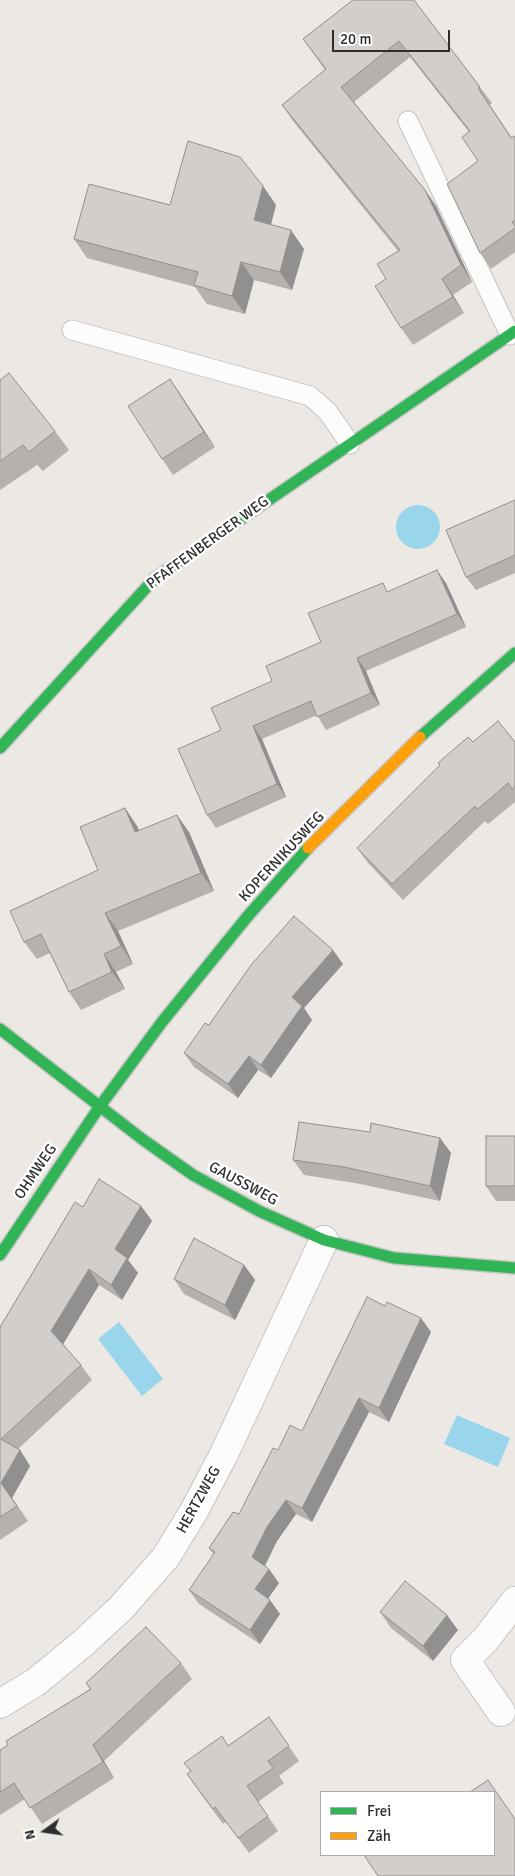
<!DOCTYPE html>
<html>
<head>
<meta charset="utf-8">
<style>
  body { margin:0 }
  #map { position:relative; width:515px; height:1876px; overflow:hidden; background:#ece8e4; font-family:Signika,sans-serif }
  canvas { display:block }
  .legend { position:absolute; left:320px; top:1791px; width:175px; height:65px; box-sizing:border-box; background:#fff; border:1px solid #ababab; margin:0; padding:6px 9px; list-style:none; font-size:15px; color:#2e2e2e }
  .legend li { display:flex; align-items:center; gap:10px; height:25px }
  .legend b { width:25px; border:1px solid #ababab }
  .north { position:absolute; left:20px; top:1806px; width:50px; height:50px; -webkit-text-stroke:4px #fff; paint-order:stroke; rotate:256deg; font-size:14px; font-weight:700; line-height:20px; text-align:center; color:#2e2e2e }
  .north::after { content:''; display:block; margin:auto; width:18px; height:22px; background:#2e2e2e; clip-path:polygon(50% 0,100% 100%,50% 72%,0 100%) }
  .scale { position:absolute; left:332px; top:30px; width:118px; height:22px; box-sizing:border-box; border:2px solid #2e2e2e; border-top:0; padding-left:6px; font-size:15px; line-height:18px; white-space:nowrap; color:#2e2e2e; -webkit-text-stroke:4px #fff; paint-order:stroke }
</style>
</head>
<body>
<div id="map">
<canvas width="515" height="1876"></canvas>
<ul class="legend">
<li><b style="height:6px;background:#30b455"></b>Frei</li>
<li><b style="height:6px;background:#ff9f0a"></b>Zäh</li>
</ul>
<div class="north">N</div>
<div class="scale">20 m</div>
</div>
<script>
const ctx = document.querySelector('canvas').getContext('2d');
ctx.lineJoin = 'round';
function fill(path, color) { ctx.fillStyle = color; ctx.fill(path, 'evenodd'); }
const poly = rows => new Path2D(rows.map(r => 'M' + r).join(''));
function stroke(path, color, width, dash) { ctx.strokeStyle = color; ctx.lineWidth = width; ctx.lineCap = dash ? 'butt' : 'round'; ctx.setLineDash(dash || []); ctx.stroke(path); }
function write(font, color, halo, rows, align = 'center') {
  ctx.font = font + ' Signika,sans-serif'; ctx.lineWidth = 5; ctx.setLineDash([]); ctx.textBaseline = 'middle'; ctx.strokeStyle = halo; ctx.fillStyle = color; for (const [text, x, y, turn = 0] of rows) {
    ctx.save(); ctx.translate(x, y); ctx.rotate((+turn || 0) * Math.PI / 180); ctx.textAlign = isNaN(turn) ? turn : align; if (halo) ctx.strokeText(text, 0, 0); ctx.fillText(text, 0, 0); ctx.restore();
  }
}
fill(poly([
  '396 527a22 22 0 1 1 44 0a22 22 0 1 1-44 0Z',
  [119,1322,163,1379,142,1396,98,1339],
  [457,1415,510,1438,498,1467,444,1444]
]), '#99d6ec');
const lane = poly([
  [408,121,510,335],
  [72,330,310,396,328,412,350,444]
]);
const street = poly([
  [0,1704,36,1682,82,1644,121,1608,166,1557,194,1511,224,1454,324,1240],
  [501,1712,465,1660,486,1639,515,1601]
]);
const fast = poly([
  [420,737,515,653],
  [0,748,155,578,515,331],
  [0,1029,142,1139,193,1175,259,1211,324,1240,394,1258,515,1268],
  [0,1255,100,1106,162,1022,247,917,308,848]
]);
const slow = poly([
  [308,848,420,737]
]);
stroke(lane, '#c5c4c5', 21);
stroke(street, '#c5c4c5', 30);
stroke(fast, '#c5c4c5', 14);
stroke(slow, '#c5c4c5', 14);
stroke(lane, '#fcfcfb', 19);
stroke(street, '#fcfcfb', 28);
stroke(fast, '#30b455', 11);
stroke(slow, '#ff9f0a', 11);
fill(poly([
  [353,0,480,87,492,103,490,105,512,138,515,136,515,252,491,269,480,253,478,161,469,132,410,57,354,102,425,190,436,206,472,282,453,295,464,313,413,345,401,328,386,279,398,251,293,121,282,105,325,70,303,39],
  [263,186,276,205,271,225,304,249,292,290,254,280,245,314,207,304,195,287,87,258,74,239,170,205],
  [170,379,215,447,173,475,162,459],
  [0,380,55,431,69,450,43,471,37,465,0,490],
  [515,500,515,573,476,590,466,577],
  [446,583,466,627,366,671,380,705,326,730,317,715,262,739,286,797,216,828,207,815,221,730,272,681,321,642,389,591],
  [473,742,515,742,515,802,488,824,485,821,403,900,368,863,357,848],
  [125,808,137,826,139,830,189,832,214,891,118,931,133,964,116,972,125,989,81,1010,69,992,50,953,37,959,24,942,98,870],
  [343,964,304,1008,312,1020,271,1078,258,1070,238,1098,194,1067,184,1053,209,1025],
  [370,1132,440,1138,451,1153,440,1201,355,1183,304,1175,293,1160],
  [515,1136,515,1201,496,1201,486,1186],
  [141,1206,152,1221,128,1260,138,1273,122,1300,99,1285,63,1344,81,1365,92,1380,18,1449,20,1450,30,1466,12,1498,28,1521,0,1540,0,1327,83,1207],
  [244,1265,255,1280,235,1320,184,1294,174,1279],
  [385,1306,431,1332,389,1422,369,1412,312,1522,296,1514,277,1541,265,1566,279,1583,268,1598,280,1614,260,1644,199,1604,189,1590,214,1555,209,1548,239,1514,278,1450,302,1431],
  [380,1612,458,1630,433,1661,391,1628],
  [181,1663,192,1679,104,1761,114,1778,42,1824,25,1799,0,1815,0,1750,90,1689,86,1683],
  [269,1717,299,1761,279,1776,284,1783,258,1802,278,1831,249,1853,226,1822,223,1824,198,1790,187,1774,191,1772,184,1763,229,1745]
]), '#b4b1af');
fill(poly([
  [263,186,276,205,267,239,254,220],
  [425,190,436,206,472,282,461,265],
  [291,230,304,249,292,290,280,272],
  [241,262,254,280,245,314,232,296],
  [442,279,453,295,464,313,453,297],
  [170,379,181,395,215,447,204,432],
  [437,570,446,583,466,627,457,614],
  [357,658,366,671,380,705,371,693],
  [253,726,262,739,286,797,277,784],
  [125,808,137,826,147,849,135,832],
  [177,815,189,832,214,891,201,873],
  [105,913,118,931,133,964,121,946],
  [333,950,343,964,304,1008,312,1020,271,1078,261,1065,292,997],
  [104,954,116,972,125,989,112,972],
  [249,1056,258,1070,238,1098,228,1084],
  [440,1138,451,1153,440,1201,430,1186],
  [141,1206,152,1221,128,1260,138,1273,122,1300,111,1285,115,1249],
  [244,1265,255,1280,235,1320,225,1305],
  [89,1269,99,1285,62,1346,51,1331],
  [421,1318,431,1332,389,1422,379,1408],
  [359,1398,369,1412,312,1522,302,1508],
  [20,1450,30,1466,12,1498,28,1521,1,1483],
  [286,1500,296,1514,277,1541,262,1571,252,1557,267,1527],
  [269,1569,279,1583,265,1603,255,1589],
  [270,1600,280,1614,260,1644,250,1630],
  [447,1615,458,1630,433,1661,423,1646],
  [93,1745,104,1761,114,1778,103,1762]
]), '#92908e');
const building = poly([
  [353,0,414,0,480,87,478,88,511,138,515,136,515,220,512,222,515,226,515,228,480,253,447,184,478,161,462,137,470,131,399,41,341,87,425,190,461,265,442,279,453,297,401,328,375,286,386,279,377,264,400,250,282,105,326,69,303,39,353,0],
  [188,141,240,157,263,186,254,220,291,230,280,272,241,262,232,296,194,285,198,272,74,239,89,184,170,205,188,141],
  [9,373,55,431,29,452,23,445,0,461,0,380,9,373],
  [170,379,204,432,162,459,128,406,170,379],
  [515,500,515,555,466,577,446,530,515,500],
  [437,570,457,614,357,658,371,693,317,717,311,701,253,726,277,784,207,815,178,749,221,730,211,708,272,681,266,666,321,642,308,613,383,583,387,592,437,570],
  [498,721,515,742,515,786,512,789,508,783,478,809,475,806,392,884,357,848,440,765,438,763,468,737,473,742,498,721],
  [125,808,135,832,177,815,201,873,105,913,121,946,104,954,112,972,69,992,41,934,24,942,10,911,98,870,80,827,125,808],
  [294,916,333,950,292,997,302,1006,261,1065,249,1056,228,1084,184,1053,205,1023,209,1025,251,965,294,916],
  [299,1122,370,1132,371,1123,440,1138,430,1186,344,1167,293,1160,299,1122],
  [486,1136,515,1136,515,1186,486,1186,486,1136],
  [99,1179,141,1206,115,1249,127,1258,111,1285,89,1269,51,1331,81,1365,1,1439,20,1450,1,1483,17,1506,0,1517,0,1327,75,1202,83,1207,99,1179],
  [194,1238,244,1265,225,1305,174,1279,194,1238],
  [367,1297,385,1306,387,1302,421,1318,379,1408,359,1398,302,1508,286,1500,267,1527,252,1557,269,1569,255,1589,270,1600,250,1630,189,1590,215,1552,209,1548,233,1512,239,1514,273,1448,278,1450,290,1425,302,1431,367,1297],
  [405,1581,447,1615,423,1646,380,1612,405,1581],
  [146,1627,181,1663,93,1745,103,1762,30,1808,14,1783,0,1792,0,1750,8,1745,6,1741,91,1689,86,1683,146,1627],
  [269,1717,289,1746,268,1761,273,1768,247,1786,268,1816,238,1838,215,1807,213,1809,187,1774,191,1771,184,1763,222,1736,228,1746,269,1717],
  [488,1780,515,1819,515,1876,378,1876,364,1855,494,1855,494,1792,470,1792,488,1780]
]);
fill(building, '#d1cecb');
stroke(building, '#92908e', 1);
write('15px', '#2e2e2e', '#fff', [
  ["PFAFFENBERGER WEG",208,543,-36],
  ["KOPERNIKUSWEG",282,857,-47],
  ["OHMWEG",36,1172,-56],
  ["GAUSSWEG",243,1184,28],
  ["HERTZWEG",199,1500,-61]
]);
</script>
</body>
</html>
